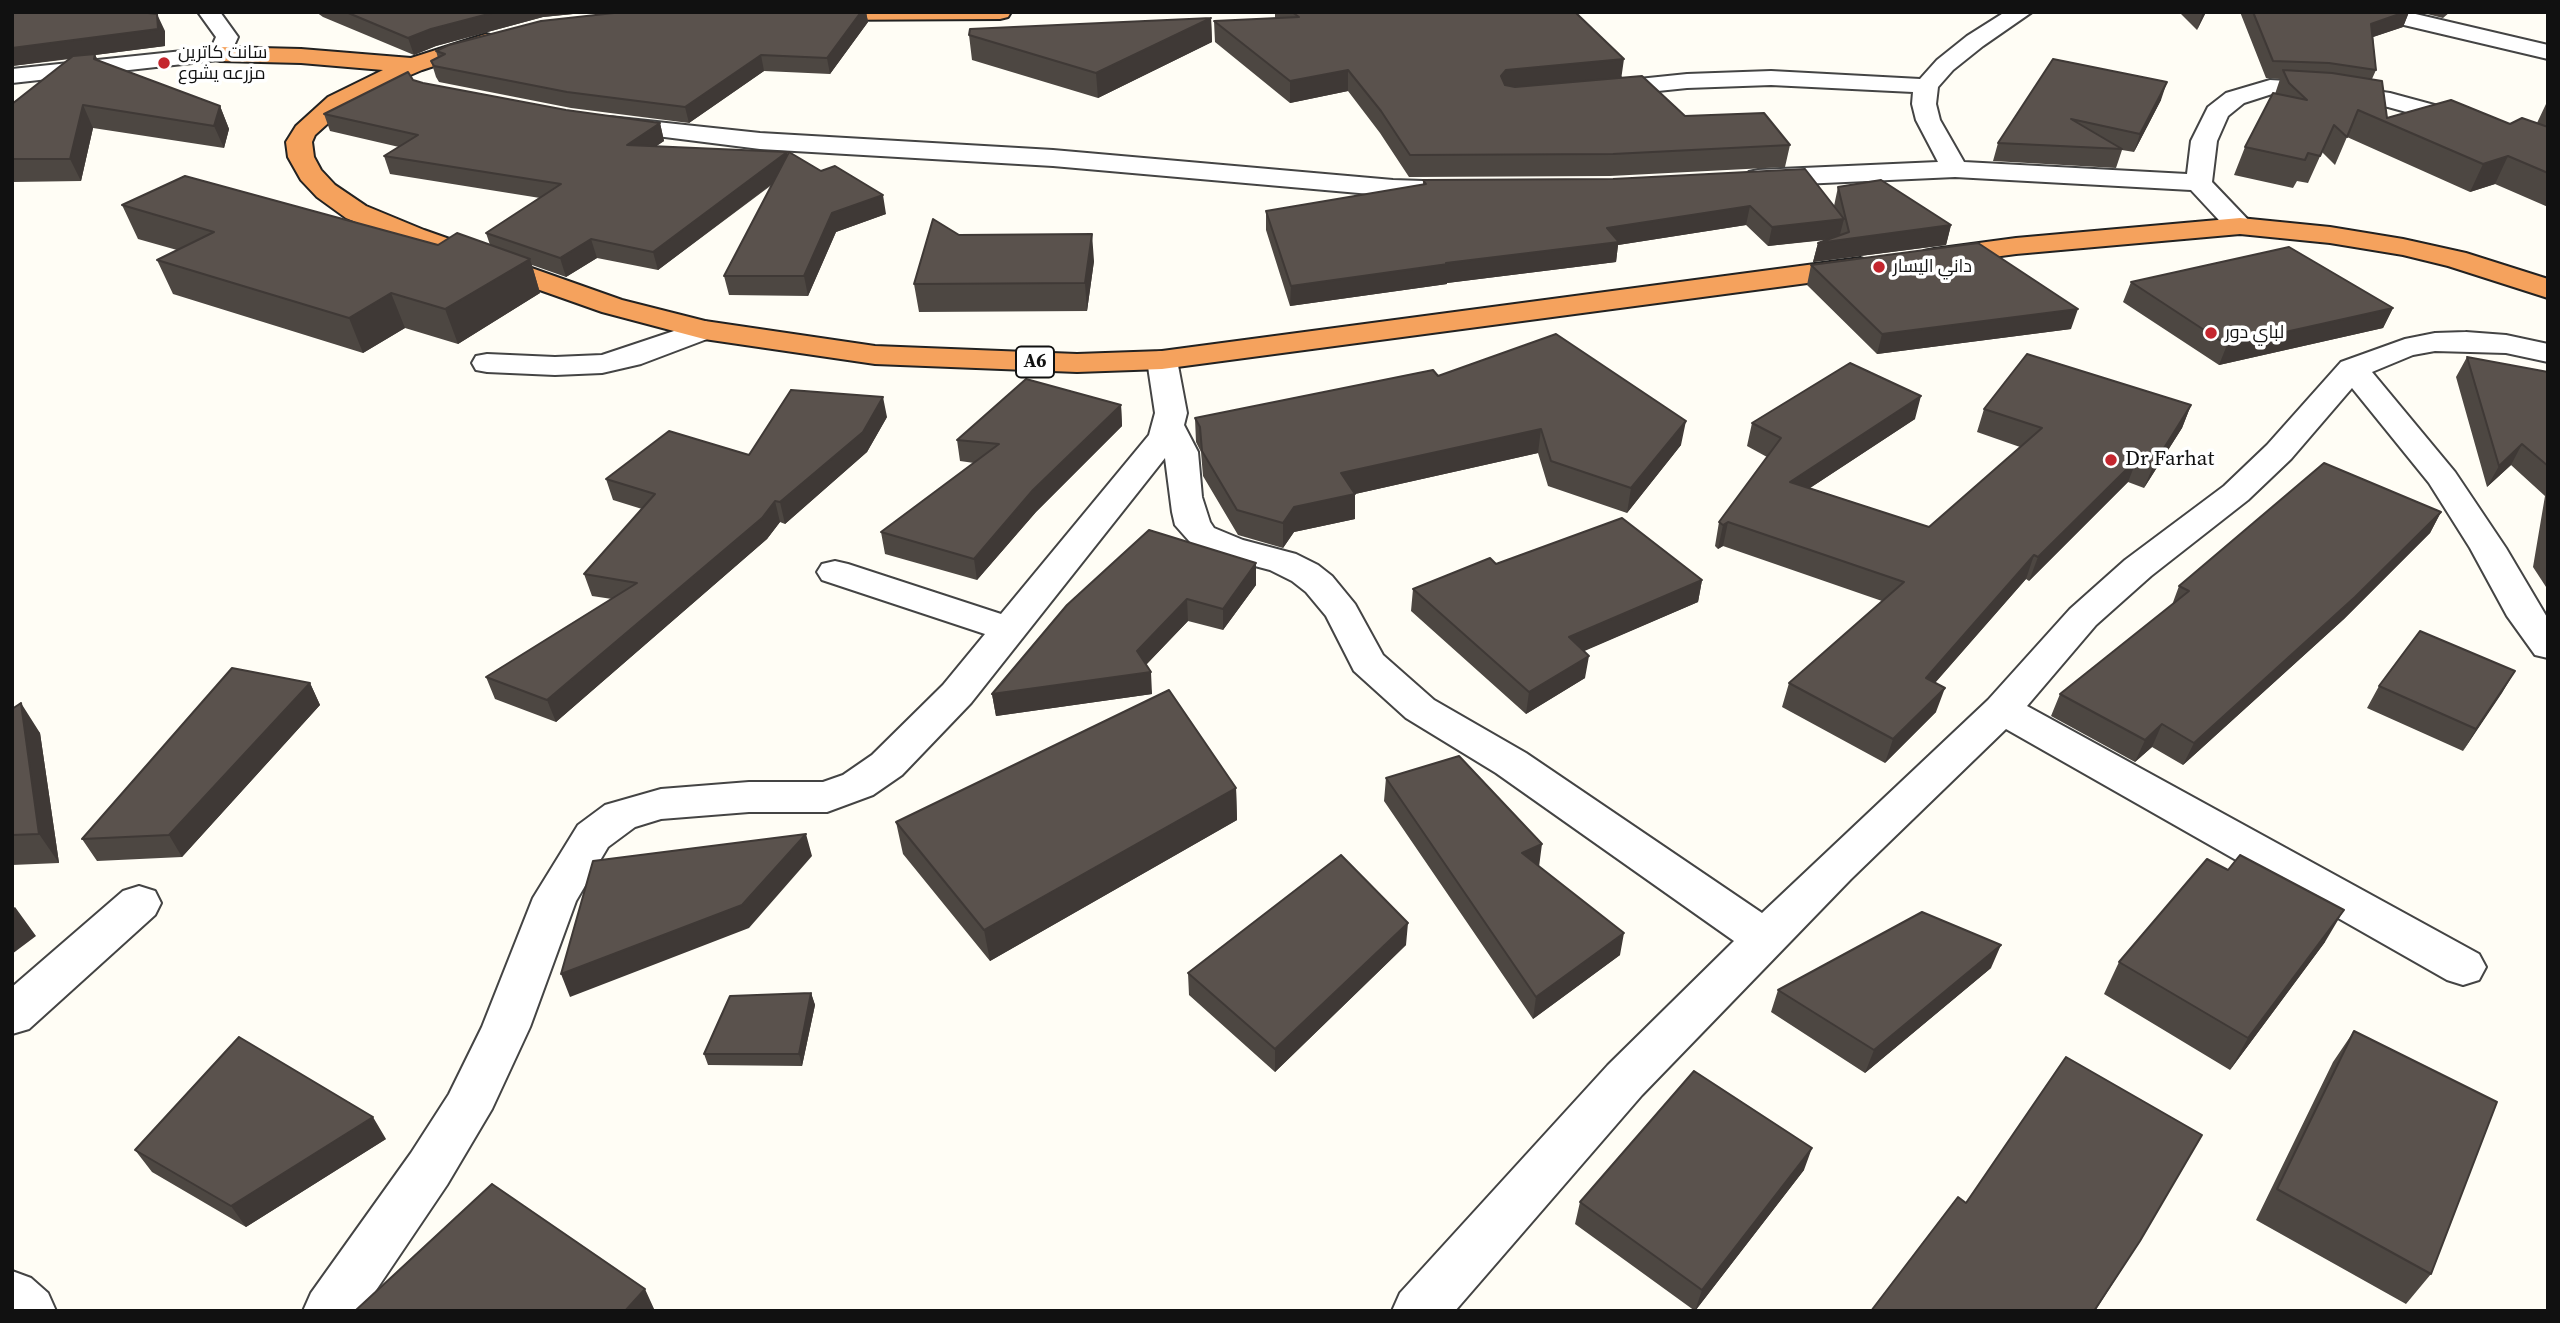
<!DOCTYPE html>
<html>
<head>
<meta charset="utf-8">
<style>
  body { margin:0 }
  #map { position:relative; width:2560px; height:1323px; overflow:hidden; background:#fffdf5; font-family:"Source Serif 4",serif }
  canvas { display:block }
  .frame { position:absolute; inset:0; border:14px solid #111; pointer-events:none }
</style>
</head>
<body>
<div id="map">
<canvas width="2560" height="1323"></canvas>
<div class="frame"></div>
</div>
<script>
const ctx = document.querySelector('canvas').getContext('2d');
ctx.lineJoin = 'round';
const poly = rows => new Path2D(rows.map(r => 'M' + r).join(''));
function stroke(path, color, width, dash) { ctx.strokeStyle = color; ctx.lineWidth = width; ctx.lineCap = dash ? 'butt' : 'round'; ctx.setLineDash(dash || []); ctx.stroke(path); }
function fill(path, color) { ctx.fillStyle = color; ctx.fill(path, 'evenodd'); }
function write(font, color, halo, rows, align = 'center') {
  ctx.font = font + ' "Source Serif 4",Cairo,serif'; ctx.lineWidth = 7; ctx.setLineDash([]); ctx.textBaseline = 'middle'; ctx.strokeStyle = halo; ctx.fillStyle = color; for (const [text, x, y, turn = 0] of rows) {
    ctx.save(); ctx.translate(x, y); ctx.rotate((+turn || 0) * Math.PI / 180); ctx.textAlign = isNaN(turn) ? turn : align; if (halo) ctx.strokeText(text, 0, 0); ctx.fillText(text, 0, 0); ctx.restore();
  }
}
const minor = poly([
  [198,12,220,12,238,37,228,59,12,83,12,69,211,48,216,37,198,12],
  [2005,12,2032,12,1983,46,1953,70,1938,87,1936,104,1940,120,1964,162,2187,174,2191,141,2208,107,2226,93,2270,80,2322,83,2390,93,2501,123,2548,139,2548,156,2483,133,2388,107,2322,97,2272,94,2244,103,2228,116,2217,141,2212,182,2254,226,2250,232,2240,234,2230,232,2191,190,1955,177,1758,186,1749,184,1745,178,1749,172,1758,170,1938,162,1916,120,1912,104,1913,92,1771,85,1687,88,1600,97,1592,95,1588,90,1592,85,1600,83,1687,74,1771,71,1920,79,1937,60,1967,36,2005,12],
  [2367,12,2407,12,2548,45,2548,59,2370,17,2367,12],
  [610,117,760,133,1053,150,1393,180,1453,182,1462,184,1466,190,1462,196,1453,198,1393,196,1053,166,760,149,601,129,598,124,601,119,610,117],
  [704,321,715,324,719,330,715,336,641,364,602,373,555,375,487,372,476,370,472,363,476,356,487,354,555,357,602,355,704,321],
  [2466,332,2506,335,2548,344,2548,362,2506,353,2435,351,2413,355,2372,372,2455,472,2506,548,2548,619,2548,658,2535,655,2507,616,2470,548,2429,483,2352,388,2291,459,2248,500,2151,576,2096,625,2027,706,2479,954,2486,967,2479,980,2463,985,2447,980,2006,729,1851,879,1642,1095,1455,1311,1392,1311,1400,1293,1608,1065,1734,941,1496,773,1406,718,1354,671,1326,616,1306,592,1292,581,1270,570,1217,556,1190,542,1175,525,1172,512,1165,458,971,703,902,775,873,795,827,812,749,812,661,819,635,827,608,847,576,901,530,1027,492,1109,447,1185,362,1311,303,1311,311,1293,411,1153,449,1094,482,1027,533,898,578,825,605,805,661,789,749,782,823,782,843,775,872,755,943,685,985,634,822,580,817,572,822,564,835,561,848,564,1001,614,1149,435,1155,413,1147,360,1151,353,1162,351,1173,353,1177,360,1187,413,1184,425,1198,452,1202,497,1210,522,1214,528,1243,540,1296,554,1318,565,1332,576,1355,604,1383,655,1434,700,1526,753,1762,913,1988,700,2070,609,2125,560,2224,486,2267,445,2341,362,2405,339,2435,333,2466,332],
  [139,886,155,891,161,903,155,915,29,1029,12,1034,12,987,123,891,139,886],
  [12,1271,31,1278,48,1293,56,1311,12,1311,12,1271]
]);
const highway = poly([
  [1011,12,1008,17,1000,19,813,20,805,18,802,13,1011,12],
  [486,34,494,36,497,41,494,46,422,70,373,91,346,107,315,135,312,142,314,157,321,170,335,185,366,206,424,230,622,300,705,321,875,346,1077,354,1162,351,1860,258,1870,261,1874,267,1870,273,1860,276,1162,369,1077,372,875,364,704,339,602,312,404,242,346,218,317,197,301,180,288,157,286,142,296,126,328,97,383,70,301,63,220,61,212,59,208,54,212,49,220,47,301,49,411,58,486,34],
  [2240,218,2330,227,2403,239,2466,253,2548,279,2548,298,2448,266,2403,255,2330,243,2240,234,2016,254,1934,265,1924,263,1920,257,1924,251,1934,249,2016,238,2240,218]
]);
stroke(minor, '#444', 4);
stroke(highway, '#222', 4);
fill(minor, '#fff');
fill(highway, '#f5a25d');
fill(poly([
  [12,12,165,31,165,46,95,55,98,60,220,106,229,129,224,148,93,128,81,181,12,182,12,104,70,59,12,66],
  [316,12,593,12,543,17,436,46,414,55,323,17],
  [623,12,866,12,868,22,830,74,764,71,689,123,571,108,439,82,436,77,431,61,438,58,436,51],
  [1275,12,1575,12,1622,77,1685,116,1790,145,1785,167,1610,176,1409,177,1380,133,1348,91,1290,103,1215,42,1214,21,1275,18],
  [2179,12,2206,12,2197,30],
  [2240,12,2409,12,2403,27,2373,37,2376,70,2372,79,2387,118,2510,124,2537,123,2546,104,2548,103,2548,207,2495,184,2470,192,2347,137,2335,165,2322,152,2308,183,2297,181,2293,188,2234,175,2245,147,2275,94,2280,79,2266,78],
  [2419,12,2450,12,2443,18],
  [1211,18,1212,42,1098,98,972,60,969,35],
  [2053,59,2161,100,2134,152,2122,150,2116,168,1993,161,1998,143],
  [413,80,423,83,566,110,660,123,664,141,656,146,787,152,787,155,886,214,836,232,808,296,729,295,724,276,773,184,658,270,597,258,566,277,532,265,540,293,458,344,405,328,363,353,173,294,157,260,177,250,138,239,122,205,438,245,490,245,486,233,540,198,390,174,384,156,399,147,330,131,324,114],
  [1423,180,1834,206,1838,187,1951,225,1946,245,1813,262,1818,243,1826,240,1768,246,1746,225,1618,245,1616,262,1447,283,1447,284,1290,306,1266,230,1266,211,1423,185],
  [959,235,1094,261,1087,311,919,312,914,284],
  [1811,265,2071,329,1877,354,1807,285],
  [2131,282,2393,308,2383,328,2219,365,2123,302],
  [2467,357,2548,372,2548,590,2533,567,2545,496,2511,465,2487,487,2456,377],
  [1438,376,1681,445,1627,513,1548,486,1538,453,1355,494,1355,519,1294,532,1283,548,1238,535,1203,476,1201,452,1196,442,1195,418],
  [1121,405,1122,426,1036,512,977,580,885,554,881,532,974,463,960,461,957,440],
  [2191,405,2182,428,2144,488,2128,482,2029,581,2026,579,1935,683,1936,712,1885,763,1782,707,1789,683,1882,601,1723,546,1718,549,1715,546,1719,522,1767,457,1747,446,1752,423,1915,419,1810,488,1929,527,2020,447,1977,432,1984,409],
  [887,417,867,452,785,524,780,522,767,539,556,722,495,699,486,677,612,599,592,596,584,574,642,509,613,500,606,479,749,455],
  [2441,512,2430,533,2344,619,2183,765,2152,747,2135,762,2051,716,2060,694,2172,605,2179,586],
  [1256,563,1256,585,1223,630,1188,621,1146,665,1152,694,996,716,992,694],
  [1496,564,1702,580,1698,602,1583,651,1585,678,1526,714,1411,611,1413,589],
  [2515,671,2463,751,2367,708,2379,686],
  [310,683,320,705,182,857,97,861,82,839],
  [12,709,40,733,59,863,12,865],
  [1386,778,1539,866,1620,955,1533,1019,1384,801],
  [1236,788,1237,820,990,961,903,854,896,822],
  [2325,942,2230,1070,2104,994,2119,962],
  [1406,945,1275,1072,1189,995,1188,973],
  [1991,968,1865,1073,1771,1012,1778,990],
  [811,993,815,1005,802,1066,708,1065,704,1054],
  [2354,1031,2431,1274,2406,1304,2256,1220,2333,1062],
  [386,1139,246,1227,152,1172,135,1150],
  [1804,1170,1695,1311,1575,1224,1580,1202]
]), '#4d4742');
fill(poly([
  [496,12,593,12,543,17,436,46,414,55,408,38,431,29],
  [861,12,866,12,868,22,830,74,827,58],
  [2203,12,2206,12,2197,30],
  [2405,12,2409,12,2403,27,2364,40,2371,24],
  [157,14,165,31,165,46,95,55,105,75,94,59,95,55,12,66,12,48],
  [1211,18,1212,42,1098,98,1096,73],
  [761,55,764,71,689,123,685,107],
  [1624,59,1621,80,1504,91,1501,76,1506,70],
  [1348,70,1348,91,1290,103,1290,81],
  [2167,82,2161,100,2134,152,2140,134],
  [83,105,93,128,81,181,70,159],
  [220,106,229,129,224,148,214,126],
  [660,123,664,141,632,163,627,145],
  [787,152,790,170,658,270,653,252],
  [2508,156,2495,184,2470,192,2483,164],
  [883,195,886,214,836,232,808,296,804,276,832,213],
  [1750,206,1746,225,1618,245,1616,262,1447,283,1447,284,1290,306,1291,286,1446,263,1607,228],
  [1844,219,1839,238,1768,246,1772,227],
  [1951,225,1946,245,1813,262,1818,243],
  [1092,234,1094,261,1087,311,1085,283],
  [591,239,597,258,566,277,560,258],
  [530,259,540,293,458,344,445,309],
  [391,293,405,328,363,353,349,318],
  [2393,308,2383,328,2219,365,2227,345],
  [2078,309,2071,329,1877,354,1882,334],
  [1921,396,1915,419,1784,505,1790,482],
  [883,397,887,417,867,452,785,524,780,502],
  [1121,405,1122,426,1036,512,977,580,974,559,1033,490],
  [2191,405,2182,428,2144,488,2154,464],
  [1686,421,1681,445,1627,513,1631,488],
  [1541,429,1538,453,1355,494,1355,519,1294,532,1283,548,1283,523,1294,507,1341,473],
  [2522,444,2511,465,2487,487,2499,466],
  [2137,459,2128,482,2029,581,2038,557],
  [775,501,780,522,767,539,556,722,547,700],
  [2441,512,2430,533,2344,619,2183,765,2194,743],
  [1728,522,1723,546,1718,549,1723,525],
  [2034,555,2026,579,1918,702,1926,678],
  [1256,563,1256,585,1223,630,1223,609],
  [1702,580,1698,602,1566,659,1569,637],
  [1187,599,1188,621,1138,673,1137,651],
  [1589,656,1585,678,1526,714,1529,692],
  [2515,671,2502,693,2463,751,2476,729],
  [1151,672,1152,694,996,716,992,694],
  [310,683,320,705,182,857,169,835],
  [1945,688,1936,712,1885,763,1893,739],
  [21,703,40,733,59,863,39,834],
  [2162,724,2152,747,2135,762,2145,740],
  [1236,788,1237,820,990,961,984,930],
  [806,834,812,856,749,928,570,997,561,974],
  [1542,844,1539,867,1522,853],
  [15,907,36,936,12,954,12,909],
  [2344,910,2325,942,2230,1070,2248,1038],
  [1408,923,1406,945,1275,1072,1275,1049],
  [1624,933,1620,955,1533,1019,1536,997],
  [2001,945,1991,968,1865,1073,1874,1050],
  [811,993,815,1005,802,1066,799,1054],
  [373,1117,386,1139,246,1227,231,1206],
  [1812,1148,1804,1170,1695,1311,1702,1290],
  [2140,1241,2095,1311,2094,1311],
  [645,1289,655,1311,625,1311]
]), '#3f3936');
const building = poly([
  [12,12,139,12,157,14,158,29,12,48,12,12],
  [346,12,496,12,431,29,408,38,346,12],
  [623,12,861,12,827,58,761,55,685,107,567,92,434,66,431,61,445,54,436,51,449,45,541,21,623,12],
  [1292,12,1575,12,1624,59,1506,70,1501,76,1505,85,1515,87,1642,76,1685,116,1764,113,1790,145,1613,154,1410,155,1381,111,1348,70,1290,81,1214,21,1299,17,1292,12],
  [2253,12,2405,12,2371,24,2376,70,2329,63,2273,61,2253,12],
  [1211,18,1096,73,969,35,970,29,1211,18],
  [95,54,94,59,220,106,214,126,83,105,70,159,12,159,12,104,73,56,95,54],
  [2053,59,2167,82,2140,134,2071,119,2122,149,1998,143,2053,59],
  [2283,70,2332,73,2382,81,2387,118,2451,100,2510,124,2522,118,2548,127,2548,173,2508,156,2483,164,2358,110,2347,137,2334,125,2320,156,2308,153,2305,160,2245,147,2273,93,2307,100,2289,83,2283,70],
  [408,72,413,80,423,83,566,110,660,123,627,145,787,152,653,252,591,239,560,258,486,233,561,184,384,156,418,135,324,114,408,72],
  [789,152,821,171,835,166,883,195,832,213,804,276,724,276,789,152],
  [1805,169,1844,219,1772,227,1750,206,1607,228,1619,242,1446,263,1448,264,1291,286,1266,211,1426,184,1423,180,1613,179,1805,169],
  [185,176,438,245,457,233,530,259,445,309,391,293,349,318,157,260,214,232,122,205,185,176],
  [1881,180,1951,225,1818,243,1849,232,1838,187,1881,180],
  [933,219,959,235,1092,234,1085,283,914,284,933,219],
  [1978,243,2078,309,1882,334,1811,265,1978,243],
  [2289,247,2393,308,2227,345,2131,282,2289,247],
  [1556,334,1686,421,1631,488,1551,461,1541,429,1341,473,1355,494,1294,507,1283,523,1237,510,1202,451,1200,427,1195,418,1433,370,1438,376,1556,334],
  [2027,354,2191,405,2154,464,2137,459,2038,557,2034,555,1926,678,1945,688,1893,739,1789,683,1904,582,1728,522,1723,525,1719,522,1781,438,1752,423,1850,363,1921,396,1790,482,1929,527,2042,428,1984,409,2027,354],
  [2467,357,2548,372,2548,466,2522,444,2499,466,2467,357],
  [1026,379,1121,405,1033,490,974,559,881,532,999,444,957,440,1026,379],
  [791,390,883,397,863,432,780,502,775,501,762,518,547,700,486,677,637,583,584,574,655,494,606,479,669,431,749,455,791,390],
  [2324,463,2441,512,2355,597,2194,743,2162,724,2145,740,2060,694,2189,591,2179,586,2324,463],
  [1622,518,1702,580,1569,637,1589,656,1529,692,1413,589,1490,558,1496,564,1622,518],
  [1149,530,1256,563,1223,609,1187,599,1137,651,1151,672,992,694,1067,605,1149,530],
  [2420,631,2515,671,2476,729,2379,686,2420,631],
  [232,668,310,683,169,835,82,839,232,668],
  [1169,690,1236,788,984,930,896,822,1169,690],
  [21,703,39,834,12,835,12,709,21,703],
  [1459,756,1542,844,1522,853,1624,933,1536,997,1386,778,1459,756],
  [806,834,742,905,561,974,593,861,806,834],
  [1341,855,1408,923,1275,1049,1188,973,1341,855],
  [2240,855,2344,910,2248,1038,2119,962,2207,859,2228,870,2240,855],
  [1922,912,2001,945,1874,1050,1778,990,1922,912],
  [811,993,799,1054,704,1054,730,996,811,993],
  [2354,1031,2497,1102,2431,1274,2277,1189,2354,1031],
  [239,1037,373,1117,231,1206,135,1150,239,1037],
  [2066,1057,2202,1135,2140,1241,2094,1311,1871,1311,1958,1197,1966,1203,2066,1057],
  [1694,1071,1812,1148,1702,1290,1580,1202,1694,1071],
  [492,1184,645,1289,625,1311,355,1311,492,1184]
]);
fill(building, '#5a524d');
stroke(building, '#3f3936', 2);
for (const [x, y, r, color] of [
  [164,63,7,"#c4262e"],
  [1879,267,7,"#c4262e"],
  [2211,333,7,"#c4262e"],
  [2111,460,7,"#c4262e"]
]) { const dot = new Path2D(); dot.arc(x, y, r, 0, 2 * Math.PI); ctx.fillStyle = color; ctx.fill(dot); stroke(dot, '#fff', 2.5); }
write('18px', '#111', '#fff', [
  ["سانت كاترين",178,53],
  ["مزرعه يشوع",178,74],
  ["داني اليسار",1893,267],
  ["لباي دور",2225,333]
], 'left');
for (const [x, y, w] of [
  [1035,362,38]
]) { const box = new Path2D(); box.roundRect(x - w / 2, y - 15.5, w, 31, 5); ctx.fillStyle = '#fff'; ctx.fill(box); stroke(box, '#111', 2); }
write('bold 19px', '#111', null, [
  ["A6",1035,362]
]);
write('21px', '#111', '#fff', [
  ["Dr Farhat",2125,460]
], 'left');
</script>
</body>
</html>
